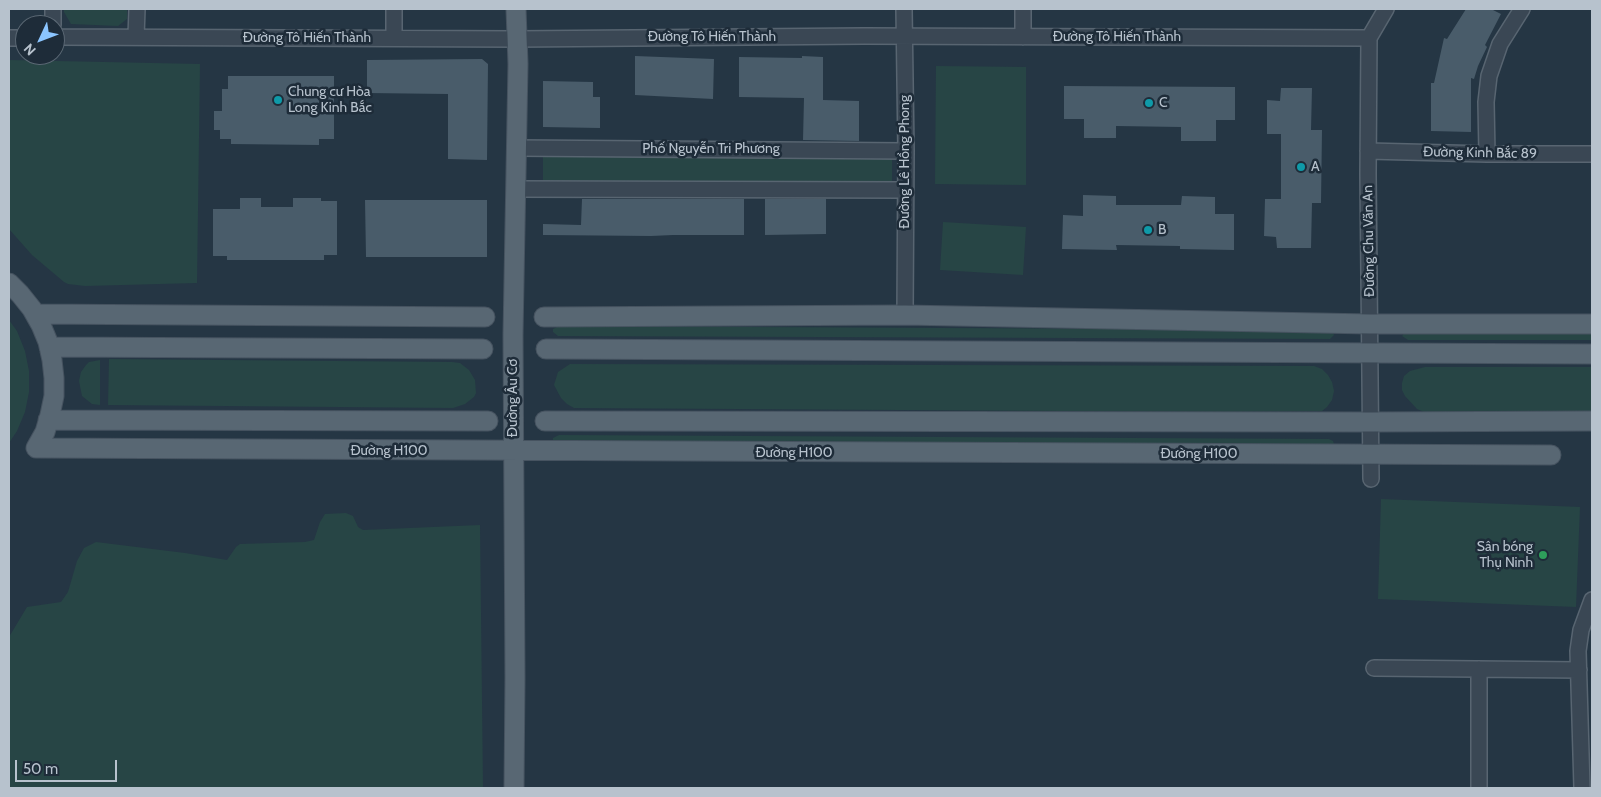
<!DOCTYPE html>
<html>
<head>
<meta charset="utf-8">
<style>
  body { margin:0 }
  #map { position:relative; width:1601px; height:797px; overflow:hidden; background:#253644; font-family:Cabin,sans-serif }
  canvas { display:block }
  .frame { position:absolute; inset:0; border:10px solid #b7c2cd; pointer-events:none }
  .north { position:absolute; left:15px; top:15px; width:50px; height:50px; box-sizing:border-box; background:#1e2c39; border:1px solid #5b6874; border-radius:50%; rotate:227deg; font-size:14px; font-weight:700; line-height:20px; text-align:center; color:#b7c2cd }
  .north::after { content:''; display:block; margin:auto; width:18px; height:22px; background:#8bc5ff; clip-path:polygon(50% 0,100% 100%,50% 72%,0 100%) }
  .scale { position:absolute; left:15px; top:760px; width:102px; height:22px; box-sizing:border-box; border:2px solid #b7c2cd; border-top:0; padding-left:6px; font-size:15px; line-height:18px; white-space:nowrap; color:#b7c2cd; -webkit-text-stroke:4px #1e2c39; paint-order:stroke }
</style>
</head>
<body>
<div id="map">
<canvas width="1601" height="797"></canvas>
<div class="frame"></div>
<div class="north">N</div>
<div class="scale">50 m</div>
</div>
<script>
const ctx = document.querySelector('canvas').getContext('2d');
ctx.lineJoin = 'round';
function fill(path, color) { ctx.fillStyle = color; ctx.fill(path, 'evenodd'); }
const poly = rows => new Path2D(rows.map(r => 'M' + r).join(''));
function stroke(path, color, width, dash) { ctx.strokeStyle = color; ctx.lineWidth = width; ctx.lineCap = dash ? 'butt' : 'round'; ctx.setLineDash(dash || []); ctx.stroke(path); }
function write(font, color, halo, rows, align = 'center') {
  ctx.font = font + ' Cabin,sans-serif'; ctx.lineWidth = 5; ctx.setLineDash([]); ctx.textBaseline = 'middle'; ctx.strokeStyle = halo; ctx.fillStyle = color; for (const [text, x, y, turn = 0] of rows) {
    ctx.save(); ctx.translate(x, y); ctx.rotate((+turn || 0) * Math.PI / 180); ctx.textAlign = isNaN(turn) ? turn : align; if (halo) ctx.strokeText(text, 0, 0); ctx.fillText(text, 0, 0); ctx.restore();
  }
}
fill(poly([
  [64,9,127,9,127,19,118,26,71,24,64,12],
  [9,60,200,64,197,283,85,286,68,284,64,282,32,255,9,229],
  [936,66,1026,67,1026,185,935,184],
  [543,155,892,158,892,185,543,182],
  [943,222,1026,227,1023,275,940,270],
  [9,320,17,331,25,351,29,371,29,392,25,412,17,431,9,443],
  [559,326,1329,330,1333,332,1334,335,1330,339,558,336,553,332,553,329],
  [1406,331,1592,331,1592,340,1408,340,1402,336],
  [109,359,452,362,460,363,469,370,475,380,476,393,474,397,465,404,453,408,108,405],
  [100,360,100,405,92,404,82,396,79,381,81,372,86,365,89,362],
  [570,364,1314,366,1322,369,1328,375,1332,382,1334,391,1332,400,1327,407,1322,411,1218,412,574,408,567,404,561,398,554,385,558,372],
  [1425,367,1592,367,1592,413,1424,412,1417,409,1405,396,1402,390,1402,383,1404,376,1410,371],
  [559,435,1329,439,1333,441,1334,444,1332,446,553,441,553,438],
  [1381,499,1580,507,1576,607,1378,599],
  [346,513,353,516,358,527,363,530,480,525,483,788,9,788,9,637,27,607,61,602,68,592,77,561,84,548,96,542,185,553,227,560,236,547,240,544,305,542,314,540,320,522,325,514]
]), '#274545');
fill(poly([
  [1466,9,1491,9,1501,14,1485,45,1487,47,1478,66,1474,79,1471,78,1471,132,1431,131,1431,83,1434,83,1444,38,1447,39],
  [635,56,714,59,713,99,635,95],
  [802,56,823,57,823,100,859,101,859,141,803,140,804,98,739,97,739,57,802,58],
  [482,59,488,64,487,160,448,159,448,94,367,93,367,60],
  [228,76,334,76,334,139,319,139,319,145,231,144,231,139,220,139,220,130,214,130,214,111,222,111,222,89,228,89],
  [543,81,593,82,593,97,600,97,600,128,543,127],
  [1064,86,1235,87,1235,120,1216,120,1216,141,1181,141,1181,127,1116,126,1116,138,1084,138,1084,119,1064,119],
  [1281,88,1312,88,1311,130,1322,130,1321,203,1312,203,1311,248,1277,248,1276,237,1264,236,1265,199,1281,199,1281,134,1267,134,1267,100,1280,101],
  [1083,195,1116,196,1116,205,1181,205,1182,196,1215,197,1215,214,1234,214,1234,250,1180,249,1180,246,1116,245,1117,250,1062,249,1063,215,1083,216],
  [240,198,261,198,261,207,293,207,293,198,321,198,321,201,337,201,337,255,324,255,324,260,227,260,227,256,213,256,213,209,240,209],
  [582,199,744,199,744,235,673,235,651,236,543,235,543,224,581,225],
  [765,199,826,199,826,234,765,235],
  [365,200,487,200,487,257,366,257]
]), '#495c6a');
const minor = poly([
  [394,9,394,37],
  [904,9,906,151,905,315],
  [1023,9,1023,37],
  [53,25,53,9],
  [55,37,517,39,864,36,1369,38],
  [136,37,137,9],
  [9,38,25,38],
  [516,148,906,151],
  [1368,151,1487,154,1592,154],
  [1487,154,1486,102,1489,76,1500,44,1522,9],
  [516,189,905,190],
  [1371,479,1368,174,1369,38,1386,9],
  [1374,668,1579,670],
  [1479,788,1479,669],
  [1582,788,1578,651,1581,630,1592,600]
]);
const major = poly([
  [9,283,20,294,32,309,41,325,48,342,52,360,54,378,54,396,50,415,45,432,36,448,1551,455],
  [35,314,485,317],
  [544,317,905,315,1370,324,1592,324],
  [49,347,483,349],
  [546,349,1592,354],
  [48,420,488,421],
  [545,421,1371,422,1592,421],
  [514,788,515,678,513,335,518,64,516,9]
]);
stroke(minor, '#586571', 18);
stroke(major, '#465360', 21);
stroke(minor, '#3a4754', 15);
stroke(major, '#586773', 19);
for (const [x, y, r, color] of [
  [278,100,5,"#0f9aa8"],
  [1149,103,5,"#0f9aa8"],
  [1301,167,5,"#0f9aa8"],
  [1148,230,5,"#0f9aa8"],
  [1543,555,5,"#2e9e5b"]
]) { const dot = new Path2D(); dot.arc(x, y, r, 0, 2 * Math.PI); ctx.fillStyle = color; ctx.fill(dot); stroke(dot, '#1e2c39', 2); }
write('14px', '#b7c2cd', '#1e2c39', [
  ["Đường Tô Hiến Thành",712,37],
  ["Đường Tô Hiến Thành",1117,37],
  ["Đường Tô Hiến Thành",307,38],
  ["Phố Nguyễn Tri Phương",711,149],
  ["Đường Kinh Bắc 89",1480,153,1],
  ["Đường Lê Hồng Phong",905,162,-90],
  ["Đường Chu Văn An",1369,241,-91],
  ["Đường Âu Cơ",513,398,-90],
  ["Đường H100",389,451],
  ["Đường H100",794,453],
  ["Đường H100",1199,454]
]);
write('14px', '#b7c2cd', '#1e2c39', [
  ["Chung cư Hòa",288,92],
  ["Long Kinh Bắc",288,108],
  ["C",1159,103],
  ["A",1311,167],
  ["B",1158,230],
  ["Sân bóng",1533,547,"right"],
  ["Thụ Ninh",1533,563,"right"]
], 'left');
</script>
</body>
</html>
